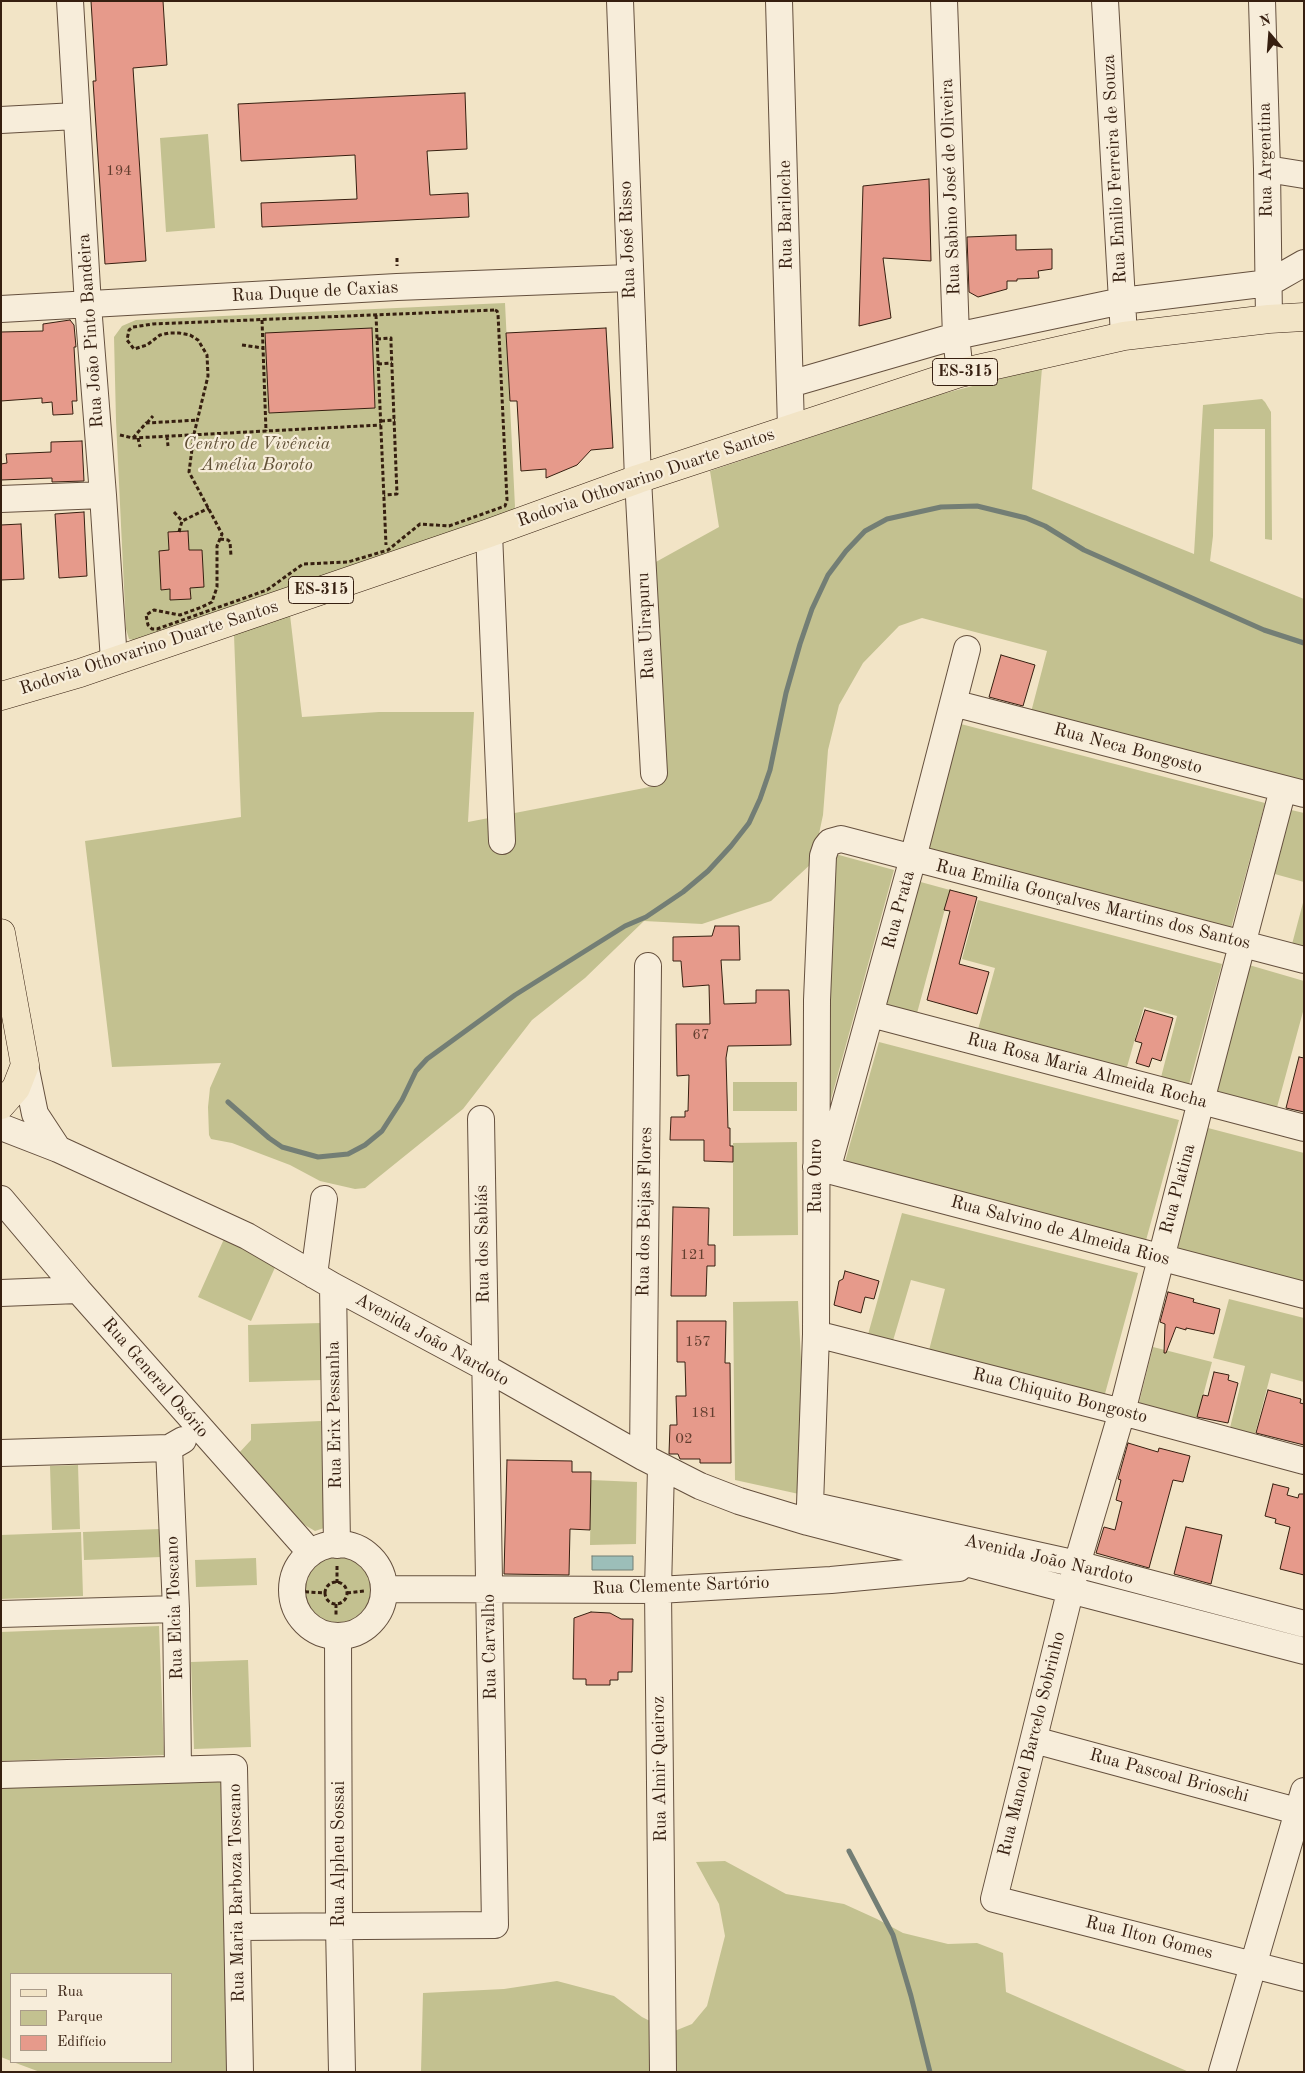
<!DOCTYPE html>
<html>
<head>
<meta charset="utf-8">
<style>
  body { margin:0 }
  #map { position:relative; width:1305px; height:2073px; overflow:hidden; background:#f2e4c6; font-family:"Old Standard TT",serif }
  canvas { display:block }
  .frame { position:absolute; inset:0; border:2px solid #361f10; pointer-events:none }
  .legend { position:absolute; left:10px; top:1973px; width:162px; height:90px; box-sizing:border-box; background:#f7edda; border:1px solid #aa9b89; margin:0; padding:6px 9px; list-style:none; font-size:15px; color:#361f10 }
  .legend li { display:flex; align-items:center; gap:10px; height:25px }
  .legend b { width:25px; border:1px solid #aa9b89 }
  .north { position:absolute; left:1245px; top:10px; width:50px; height:50px; -webkit-text-stroke:4px #f7edda; paint-order:stroke; rotate:342deg; font-size:14px; font-weight:700; line-height:20px; text-align:center; color:#361f10 }
  .north::after { content:''; display:block; margin:auto; width:18px; height:22px; background:#361f10; clip-path:polygon(50% 0,100% 100%,50% 72%,0 100%) }
</style>
</head>
<body>
<div id="map">
<canvas width="1305" height="2073"></canvas>
<div class="frame"></div>
<ul class="legend">
<li><b style="height:6px;background:#f2e4c6"></b>Rua</li>
<li><b style="height:14px;background:#c3c190"></b>Parque</li>
<li><b style="height:14px;background:#e69a8b"></b>Edifício</li>
</ul>
<div class="north">N</div>
</div>
<script>
const ctx = document.querySelector('canvas').getContext('2d');
ctx.lineJoin = 'round';
function fill(path, color) { ctx.fillStyle = color; ctx.fill(path, 'evenodd'); }
const poly = rows => new Path2D(rows.map(r => 'M' + r).join(''));
function stroke(path, color, width, dash) { ctx.strokeStyle = color; ctx.lineWidth = width; ctx.lineCap = dash ? 'butt' : 'round'; ctx.setLineDash(dash || []); ctx.stroke(path); }
function write(font, color, halo, rows, align = 'center') {
  ctx.font = font + ' "Old Standard TT",serif'; ctx.lineWidth = 4.5; ctx.setLineDash([]); ctx.textBaseline = 'middle'; ctx.strokeStyle = halo; ctx.fillStyle = color; for (const [text, x, y, turn = 0] of rows) {
    ctx.save(); ctx.translate(x, y); ctx.rotate((+turn || 0) * Math.PI / 180); ctx.textAlign = isNaN(turn) ? turn : align; if (halo) ctx.strokeText(text, 0, 0); ctx.fillText(text, 0, 0); ctx.restore();
  }
}
fill(poly([
  [208,134,215,228,166,232,160,138],
  [505,303,515,507,513,511,133,640,129,639,126,629,116,421,114,337,122,326,136,320],
  [1042,368,1032,489,1194,554,1203,405,1262,399,1265,402,1271,412,1272,540,1265,539,1265,429,1214,429,1213,536,1210,561,1304,599,1304,787,1030,716,1047,651,922,618,899,626,863,663,839,705,828,750,823,815,813,862,771,901,702,924,644,921,585,978,532,1020,463,1109,365,1188,355,1189,320,1181,290,1165,232,1143,211,1139,209,1135,208,1107,210,1088,221,1063,112,1067,85,841,241,817,234,635,290,615,302,717,379,712,474,712,468,822,660,785,645,568,719,527,710,471,934,396],
  [957,723,1265,803,1230,932,924,852],
  [1287,809,1304,813,1304,882,1271,873],
  [828,852,894,870,825,1121],
  [917,881,950,890,916,1017,883,1008],
  [1304,899,1304,951,1291,948],
  [978,900,1222,964,1188,1088,1160,1081,1177,1016,1144,1007,1125,1074,977,1033,995,968,962,959],
  [1249,965,1304,981,1304,1008,1276,1111,1216,1095],
  [879,1042,1179,1120,1145,1244,844,1165],
  [733,1082,797,1082,797,1111,733,1111],
  [1208,1128,1304,1153,1304,1284,1177,1251],
  [797,1142,798,1235,733,1236,733,1143],
  [902,1213,1138,1273,1103,1401,928,1354,945,1289,911,1280,892,1344,867,1338],
  [224,1239,277,1263,251,1321,198,1297],
  [1229,1299,1304,1318,1304,1382,1271,1373,1254,1438,1229,1432,1245,1366,1213,1358],
  [798,1301,808,1496,735,1480,733,1302],
  [322,1323,324,1380,249,1382,248,1325],
  [1153,1347,1212,1362,1196,1422,1138,1407],
  [321,1421,324,1528,315,1531,303,1524,238,1454,251,1440,251,1424],
  [78,1465,80,1529,52,1530,50,1466],
  [591,1480,637,1482,636,1544,590,1545],
  [160,1529,161,1557,84,1560,83,1532],
  [81,1532,83,1596,1,1599,1,1535],
  '298 1594a38 38 0 1 1 76 0a38 38 0 1 1-76 0Z',
  [256,1558,257,1585,196,1587,195,1560],
  [159,1626,164,1755,1,1761,1,1632],
  [248,1660,251,1747,194,1749,191,1662],
  [219,1779,226,1787,227,2072,40,2072,13,2062,171,2062,171,1974,11,1974,11,2061,1,2057,1,1788],
  [725,1861,786,1894,844,1904,877,1919,903,1933,948,1944,977,1943,1003,1953,1006,1992,1189,2072,421,2072,423,1993,504,1989,557,1981,614,1996,642,2017,672,2032,692,2024,707,2006,725,1936,719,1904,696,1862]
]), '#c3c190');
const water = poly([
  [592,1556,633,1556,633,1570,592,1570,592,1556]
]);
fill(water, '#9cbeb9');
stroke(water, '#737e75', 1);
stroke(poly([
  [228,1102,269,1138,282,1147,318,1157,348,1154,365,1145,382,1131,402,1100,416,1071,427,1059,515,995,625,926,646,917,683,892,708,871,731,846,749,823,760,799,770,770,786,693,800,644,812,609,828,575,846,551,865,531,887,519,941,507,977,506,1026,518,1045,526,1084,550,1264,630,1304,643],
  [849,1851,893,1935,911,1996,930,2072]
]), '#737e75', 5);
const building = poly([
  [91,1,163,1,167,65,133,68,146,261,105,264,93,81,96,81,91,1],
  [465,93,467,149,427,151,430,195,468,193,469,217,262,227,261,203,357,199,355,155,241,161,238,104,465,93],
  [929,179,931,261,883,258,891,318,859,326,863,186,929,179],
  [1016,235,1016,250,1052,249,1052,269,1038,271,1039,278,1017,279,1017,281,1007,281,1007,289,978,297,969,292,967,237,1016,235],
  [70,320,74,325,76,347,74,347,77,401,72,401,73,414,53,415,52,402,42,403,42,398,1,401,1,332,43,331,43,324,70,320],
  [372,328,375,408,269,413,265,333,372,328],
  [606,328,613,448,591,450,577,465,546,478,546,469,521,471,517,401,510,401,506,333,606,328],
  [82,441,84,481,52,482,52,478,1,480,1,464,7,463,6,454,51,452,51,442,82,441],
  [84,512,87,576,59,578,55,514,84,512],
  [21,524,24,579,1,580,1,525,21,524],
  [188,531,189,550,202,550,204,587,190,588,191,599,170,600,170,589,161,590,159,551,169,550,168,532,188,531],
  [1001,655,1035,665,1023,706,989,697,1001,655],
  [950,890,977,897,959,964,989,972,977,1014,927,1000,950,911,944,910,950,890],
  [715,926,739,926,740,960,721,960,724,1004,756,1003,756,990,789,990,791,1045,728,1046,726,1058,728,1128,730,1128,730,1146,733,1146,733,1162,704,1161,704,1140,670,1140,671,1117,685,1117,685,1111,688,1111,689,1075,677,1076,676,1024,710,1024,709,985,683,987,681,961,673,961,673,937,712,936,715,926],
  [1145,1010,1173,1018,1161,1061,1152,1058,1149,1067,1136,1063,1142,1043,1135,1041,1145,1010],
  [1299,1057,1304,1058,1304,1112,1286,1108,1299,1057],
  [673,1207,709,1208,708,1245,715,1245,715,1266,707,1266,706,1296,671,1296,673,1207],
  [845,1271,879,1281,874,1299,865,1297,861,1313,834,1305,839,1281,843,1279,845,1271],
  [1168,1292,1194,1299,1193,1302,1220,1309,1214,1334,1186,1328,1186,1330,1176,1327,1166,1353,1164,1353,1165,1324,1160,1322,1168,1292],
  [677,1321,726,1321,725,1363,730,1363,731,1463,700,1463,700,1459,680,1459,678,1454,669,1454,670,1425,677,1425,676,1396,686,1396,685,1362,677,1362,677,1321],
  [1214,1372,1229,1375,1228,1380,1238,1383,1228,1423,1197,1417,1203,1395,1208,1396,1214,1372],
  [1268,1390,1301,1399,1300,1403,1304,1404,1304,1445,1256,1433,1268,1390],
  [1128,1443,1158,1452,1159,1448,1190,1456,1183,1482,1173,1480,1149,1568,1096,1553,1104,1527,1115,1530,1122,1502,1116,1500,1121,1480,1118,1479,1128,1443],
  [507,1460,572,1461,572,1472,591,1472,590,1530,570,1529,569,1575,504,1574,507,1460],
  [1273,1484,1289,1488,1287,1495,1298,1498,1299,1494,1304,1494,1304,1575,1280,1569,1290,1527,1275,1523,1276,1519,1265,1516,1273,1484],
  [1186,1527,1222,1535,1211,1584,1174,1574,1186,1527],
  [591,1612,610,1613,621,1619,633,1619,632,1672,618,1672,618,1680,610,1680,610,1685,586,1685,586,1679,573,1679,574,1618,591,1612]
]);
fill(building, '#e69a8b');
stroke(building, '#361f10', 1);
const minor = poly([
  [70,1,88,305,103,495,114,661],
  [620,1,638,479,654,773],
  [779,1,791,428],
  [944,1,956,336,960,373],
  [1105,1,1124,336],
  [1262,1,1267,169,1269,319],
  [1,120,76,116],
  [1267,169,1304,175],
  [1,309,397,287,629,278],
  [790,384,956,336,1122,301,1269,283,1304,263],
  [1,499,103,495],
  [489,533,502,841],
  [953,703,1304,794],
  [1283,789,1201,1101,1122,1412,1077,1564,994,1899,1304,1978],
  [871,1014,1304,1128],
  [25,1065,35,1114,58,1149],
  [1,1127,58,1149,247,1236,333,1286,486,1368,643,1457,700,1486,739,1501,808,1522,1304,1651],
  [816,1167,1304,1295],
  [827,1170,913,858,967,649],
  [1,1199,78,1290,311,1553],
  [314,1275,324,1199],
  [333,1286,337,1545],
  [1,1293,78,1290],
  [816,1334,1122,1412,1304,1461],
  [169,1448,176,1609,178,1769],
  [1,1453,169,1448,183,1440],
  [643,1457,648,966],
  [661,1467,658,1590,663,2072],
  [810,1505,816,1334,817,1000,823,856,826,847,830,842,841,839,1304,960],
  [810,1505,1077,1564,1304,1624],
  '292 1590a46 46 0 1 1 92 0a46 46 0 1 1-92 0Z',
  [385,1589,658,1590,831,1580,959,1568],
  [1,1614,176,1609],
  [338,1636,339,1927,342,2072],
  [1034,1740,1304,1813],
  [1,1775,234,1768,240,2072],
  [238,1927,495,1925,481,1119],
  [1222,2072,1304,1791]
]);
const major = poly([
  [1,696,80,673,489,533,638,479,960,373,1124,336,1269,319,1304,317],
  [1,933,25,1065,16,1088,1,1105]
]);
stroke(minor, '#65503e', 28);
stroke(major, '#361f10', 29);
stroke(poly([
  [397,258,397,266],
  [495,310,497,311,498,314,507,500,505,506,449,526,420,524,388,550,348,562,303,564,267,590,157,629,152,629,148,625,146,615,154,610,180,615,202,607,212,602,217,587,217,546,222,534,189,472,194,434,208,376,207,355,198,340,190,335,179,333,169,333,160,335,147,345,134,349,127,340,129,330,133,327,153,324,495,310],
  [376,315,386,545],
  [262,320,266,431],
  [377,339,391,338,391,343,397,494,384,495],
  [242,345,263,348],
  [378,364,392,363],
  [381,421,395,420],
  [147,423,153,416],
  [120,435,133,438,381,425],
  [167,436,168,446],
  [133,438,146,423,198,420],
  [138,438,140,447],
  [174,512,182,521],
  [179,532,182,521,209,508],
  [220,539,228,540,230,542,231,556],
  '325 1593a11 11 0 1 1 22 0a11 11 0 1 1-22 0Z',
  [337,1583,337,1566],
  [292,1591,326,1593],
  [347,1593,364,1591],
  [336,1604,336,1616]
]), '#361f10', 3, [4, 2.5]);
stroke(minor, '#f7edda', 26);
stroke(major, '#f2e4c6', 28);
write('15px', '#623e2f', null, [
  ["194",119,171],
  ["67",701,1035],
  ["121",693,1255],
  ["157",698,1342],
  ["181",704,1413],
  ["02",684,1439]
]);
for (const [x, y, w] of [
  [965,372,65],
  [321,590,65]
]) { const box = new Path2D(); box.roundRect(x - w / 2, y - 13.5, w, 27, 4); ctx.fillStyle = '#f7edda'; ctx.fill(box); stroke(box, '#361f10', 1); }
write('bold 16px', '#361f10', null, [
  ["ES-315",965,372],
  ["ES-315",321,590]
]);
write('18px', '#361f10', '#f7edda', [
  ["Rua Argentina",1266,160,-91],
  ["Rua Emilio Ferreira de Souza",1115,169,-93],
  ["Rua Sabino José de Oliveira",951,187,-92],
  ["Rua Bariloche",786,215,-91],
  ["Rua José Risso",628,240,-92],
  ["Rua Duque de Caxias",315,292,-3],
  ["Rua João Pinto Bandeira",91,331,-94],
  ["Rodovia Othovarino Duarte Santos",646,478,-19],
  ["Rua Uirapuru",646,626,-93],
  ["Rodovia Othovarino Duarte Santos",149,648,-18],
  ["Rua Neca Bongosto",1128,749,15],
  ["Rua Emilia Gonçalves Martins dos Santos",1093,905,14],
  ["Rua Prata",899,910,-75],
  ["Rua Rosa Maria Almeida Rocha",1087,1071,15],
  ["Rua Ouro",816,1176,-90],
  ["Rua Platina",1178,1189,-75],
  ["Rua dos Beijas Flores",645,1212,-89],
  ["Rua Salvino de Almeida Rios",1060,1231,15],
  ["Rua dos Sabiás",483,1244,-91],
  ["Avenida João Nardoto",432,1340,29],
  ["Rua General Osório",155,1378,49],
  ["Rua Chiquito Bongosto",1060,1396,14],
  ["Rua Erix Pessanha",335,1415,-91],
  ["Avenida João Nardoto",1049,1560,13],
  ["Rua Clemente Sartório",681,1586,-2],
  ["Rua Elcia Toscano",175,1608,-92],
  ["Rua Carvalho",490,1647,-91],
  ["Rua Manoel Barcelo Sobrinho",1032,1744,-76],
  ["Rua Almir Queiroz",660,1769,-91],
  ["Rua Pascoal Brioschi",1169,1776,15],
  ["Rua Alpheu Sossai",339,1854,-90],
  ["Rua Maria Barboza Toscano",237,1893,-91],
  ["Rua Ilton Gomes",1149,1938,14]
]);
write('italic 18px', '#605036', '#f7edda', [
  ["Centro de Vivência",257,444],
  ["Amélia Boroto",257,465]
]);
</script>
</body>
</html>
